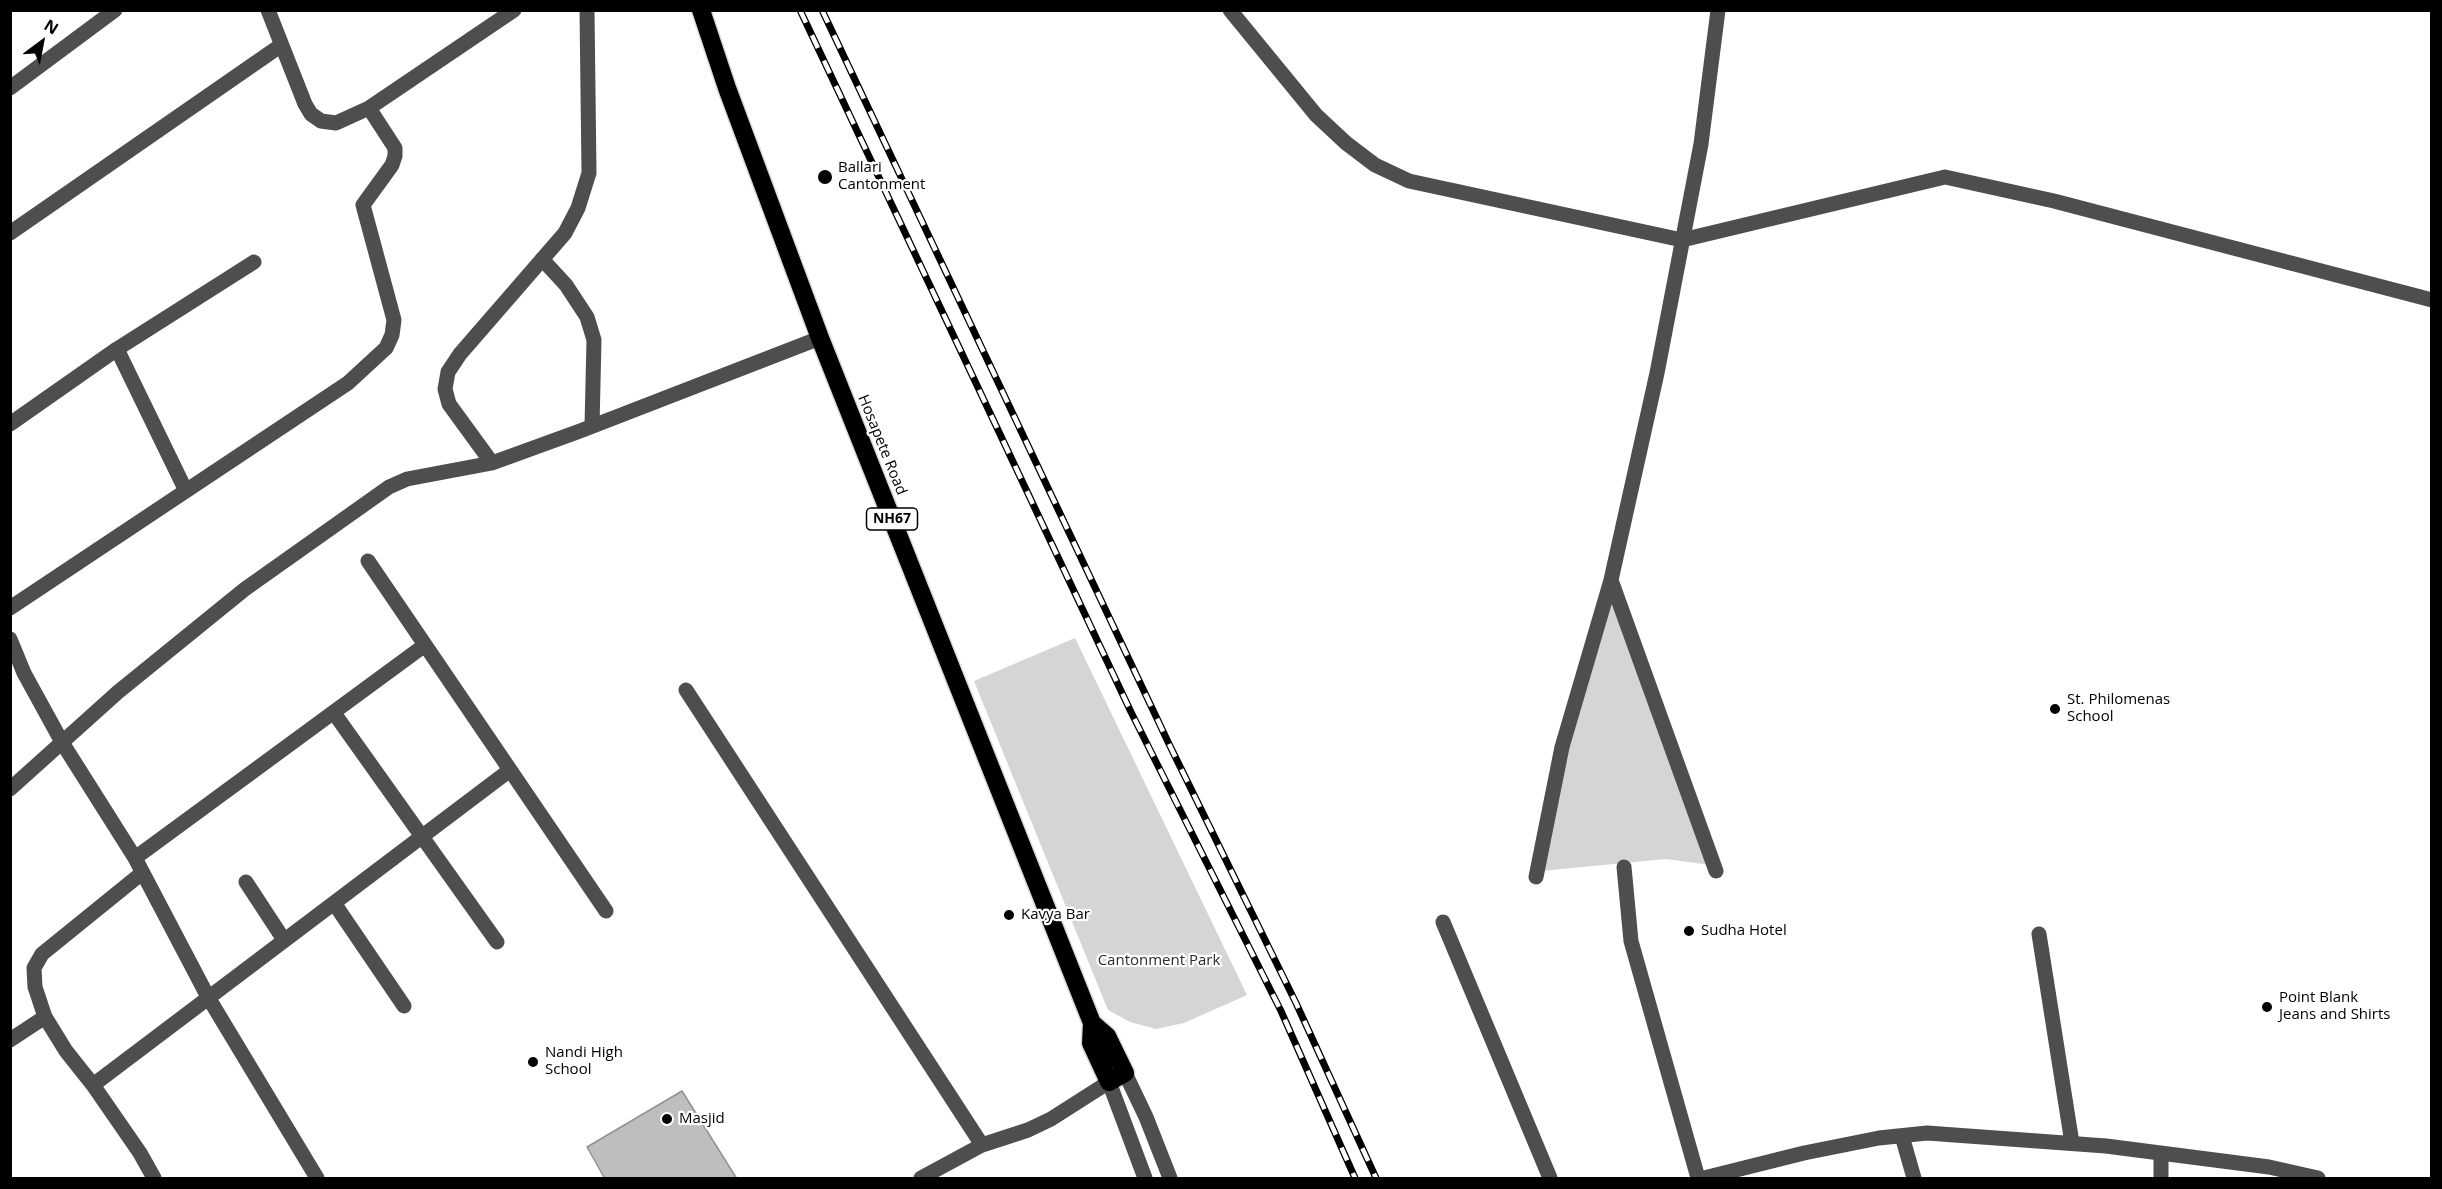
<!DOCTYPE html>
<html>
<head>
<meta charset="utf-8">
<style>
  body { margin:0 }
  #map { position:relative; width:2442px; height:1189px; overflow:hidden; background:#fff; font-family:"Open Sans",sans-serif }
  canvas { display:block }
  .frame { position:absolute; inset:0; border:12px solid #000; pointer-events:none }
  .north { position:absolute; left:12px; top:12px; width:60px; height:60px; -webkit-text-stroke:4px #fff; paint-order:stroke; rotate:32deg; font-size:16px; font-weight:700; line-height:24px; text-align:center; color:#000 }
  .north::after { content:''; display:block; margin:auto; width:21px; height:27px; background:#000; clip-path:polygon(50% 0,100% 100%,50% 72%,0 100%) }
</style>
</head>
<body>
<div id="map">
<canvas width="2442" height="1189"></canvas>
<div class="frame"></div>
<div class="north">N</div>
</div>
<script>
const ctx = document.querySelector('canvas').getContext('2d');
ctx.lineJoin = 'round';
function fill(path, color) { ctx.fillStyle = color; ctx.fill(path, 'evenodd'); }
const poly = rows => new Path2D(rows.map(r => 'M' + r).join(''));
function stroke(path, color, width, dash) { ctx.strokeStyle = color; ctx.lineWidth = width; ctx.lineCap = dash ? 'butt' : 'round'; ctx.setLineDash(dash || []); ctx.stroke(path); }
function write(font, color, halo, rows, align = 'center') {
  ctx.font = font + ' "Open Sans",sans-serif'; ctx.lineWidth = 4.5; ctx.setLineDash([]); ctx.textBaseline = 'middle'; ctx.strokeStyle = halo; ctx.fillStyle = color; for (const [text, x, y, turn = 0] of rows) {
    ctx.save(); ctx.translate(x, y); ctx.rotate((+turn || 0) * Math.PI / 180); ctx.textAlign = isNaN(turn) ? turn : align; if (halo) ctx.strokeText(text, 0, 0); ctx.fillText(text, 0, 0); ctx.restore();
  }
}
fill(poly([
  [1610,599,1710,865,1666,859,1541,871,1566,748],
  [1075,638,1247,995,1184,1023,1156,1029,1130,1022,1108,1010,974,681]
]), '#d5d5d5');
const building = poly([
  [682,1091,737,1179,605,1179,587,1147,682,1091]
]);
fill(building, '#bebebe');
stroke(building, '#929292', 1.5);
const highway = poly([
  [701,10,727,88,820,338,1092,1023,1091,1043,1109,1082,1125,1073,1107,1036,1092,1023]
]);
stroke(highway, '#dbdbdb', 21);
stroke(poly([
  [268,10,305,104,311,114,321,121,336,123,369,108,514,10],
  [1230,10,1316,115,1346,143,1375,165,1409,181,1682,240,1945,177,2054,201,2432,300],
  [10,88,115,10],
  [10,233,280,46],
  [542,259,566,285,587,317,594,340,592,426],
  [117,349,186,491],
  [10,424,117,349,254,262],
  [492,463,449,404,445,389,448,372,460,354,565,233,578,208,589,173,587,10],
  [368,561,606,911],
  [1611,580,1716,871],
  [10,608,348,383,386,348,392,335,394,320,363,205,392,165,395,156,395,148,369,108],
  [10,639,24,673,63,744,135,858,208,997,317,1178],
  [686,690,982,1145],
  [334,713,497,942],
  [10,789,118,692,245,589,389,487,407,479,492,463,580,431,820,338],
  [135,858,425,645],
  [1624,867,1631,941,1698,1178],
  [142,873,42,954,34,968,35,987,45,1017,66,1051,93,1085,140,1153,154,1178],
  [1536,877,1562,747,1611,580,1657,373,1701,144,1718,10],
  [246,882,284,940],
  [334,903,404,1006],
  [1443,922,1550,1178],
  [2039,934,2072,1143],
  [10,1040,45,1017],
  [1125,1073,1146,1117,1170,1178],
  [93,1085,510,770],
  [1902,1136,1914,1178],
  [921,1178,982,1145,1028,1130,1051,1119,1109,1082,1145,1178],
  [1704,1178,1804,1153,1879,1138,1927,1133,2106,1146,2269,1167,2318,1178],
  [2161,1178,2161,1155]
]), '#4e4e4e', 15);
stroke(highway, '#000', 18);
const rail = poly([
  [800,10,1131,712,1281,1011,1355,1178],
  [822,10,1169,744,1296,1003,1376,1178]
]);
stroke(rail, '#000', 7);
stroke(rail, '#fff', 4.5, [14]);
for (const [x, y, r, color] of [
  [825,177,8,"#000"],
  [2055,709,6,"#000"],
  [1009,915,6,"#000"],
  [1689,931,6,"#000"],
  [2267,1007,6,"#000"],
  [533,1062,6,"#000"],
  [667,1119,6,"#000"]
]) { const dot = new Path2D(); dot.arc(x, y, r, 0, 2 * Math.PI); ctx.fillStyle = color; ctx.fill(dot); stroke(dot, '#fff', 2); }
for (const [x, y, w] of [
  [892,519,51]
]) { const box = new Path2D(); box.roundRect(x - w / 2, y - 11, w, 22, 4.5); ctx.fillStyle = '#fff'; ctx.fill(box); stroke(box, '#000', 1.5); }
write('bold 14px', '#000', null, [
  ["NH67",892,519]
]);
write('15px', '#000', '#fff', [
  ["Ballari",838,168],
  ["Cantonment",838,185],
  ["St. Philomenas",2067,700],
  ["School",2067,717],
  ["Kavya Bar",1021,915],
  ["Sudha Hotel",1701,931],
  ["Point Blank",2279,998],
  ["Jeans and Shirts",2279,1015],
  ["Nandi High",545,1053],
  ["School",545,1070],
  ["Masjid",679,1119]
], 'left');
write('15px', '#000', '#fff', [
  ["Hosapete Road",882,445,68]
]);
write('15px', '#2c2c2c', '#fff', [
  ["Cantonment Park",1159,961]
]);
</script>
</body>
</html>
